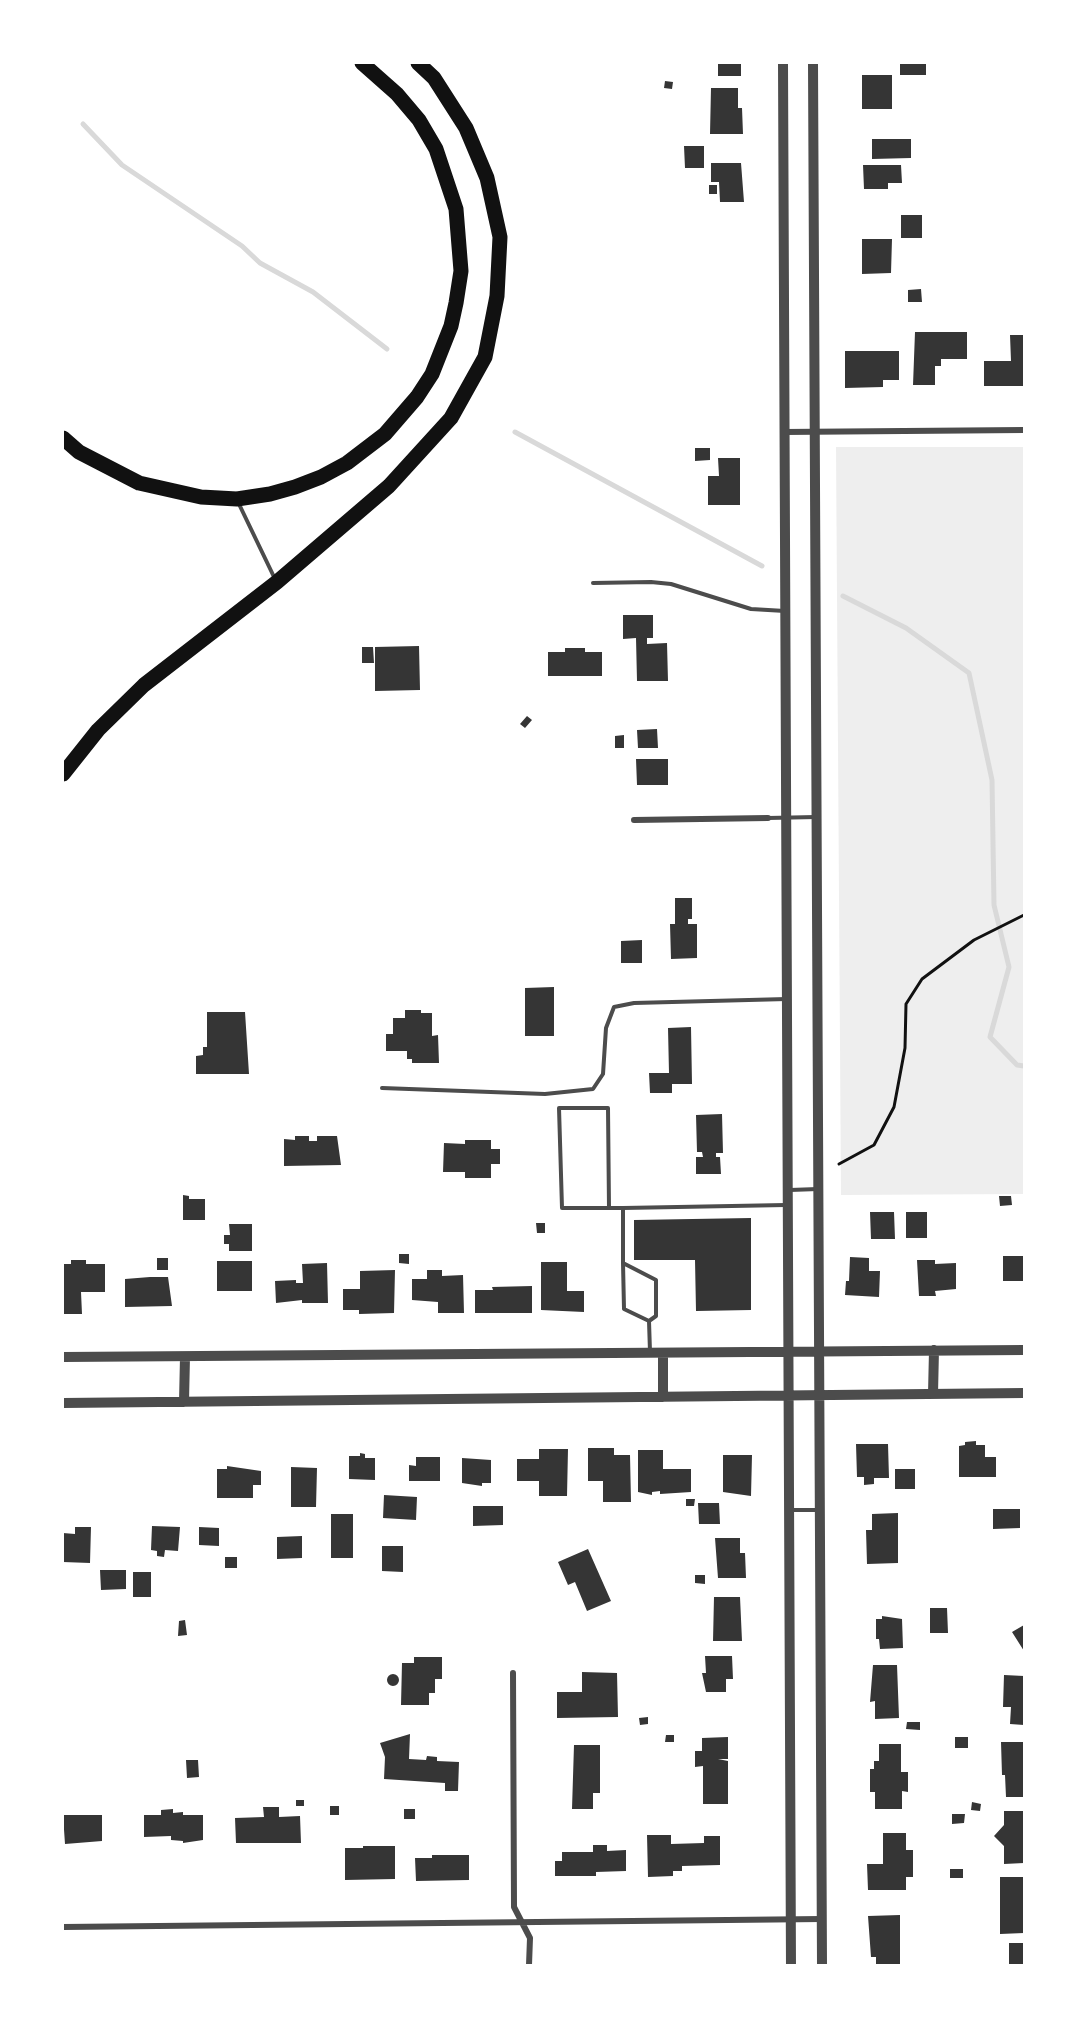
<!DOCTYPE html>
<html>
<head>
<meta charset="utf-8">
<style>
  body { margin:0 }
  #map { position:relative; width:1087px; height:2028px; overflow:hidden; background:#fff; font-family:Jost,sans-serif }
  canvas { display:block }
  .frame { position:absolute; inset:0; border:64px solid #fff; pointer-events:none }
</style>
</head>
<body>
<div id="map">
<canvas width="1087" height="2028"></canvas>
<div class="frame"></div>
</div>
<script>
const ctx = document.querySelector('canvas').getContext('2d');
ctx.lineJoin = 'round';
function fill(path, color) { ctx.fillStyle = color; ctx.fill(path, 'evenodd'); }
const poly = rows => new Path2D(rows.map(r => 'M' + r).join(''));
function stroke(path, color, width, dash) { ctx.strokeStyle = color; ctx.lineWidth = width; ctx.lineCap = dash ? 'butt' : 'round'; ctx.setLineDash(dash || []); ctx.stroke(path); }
fill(poly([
  [836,447,1024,447,1024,1194,841,1195]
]), '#eee');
stroke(poly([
  [83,124,122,165,242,246,260,263,313,292,387,349],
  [515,432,762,566],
  [843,596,906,628,969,673,992,780,994,905,1009,967,990,1037,1017,1065,1024,1066]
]), '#d9d9d9', 5);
fill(poly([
  [718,63,741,63,741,76,718,76],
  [900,63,926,63,926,75,900,75],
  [862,75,892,75,892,109,862,109],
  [665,81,673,82,672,89,664,88],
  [711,88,738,88,738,108,742,108,743,134,710,134],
  [872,139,911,139,911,158,872,159],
  [684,146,704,146,704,168,685,168],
  [711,163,741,163,744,202,720,202,719,182,711,182],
  [863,165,901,165,902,183,888,183,888,189,864,189],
  [709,185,717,185,717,194,709,194],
  [901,215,922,215,922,238,901,238],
  [862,239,892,239,891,273,862,274],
  [921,289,922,302,908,302,908,290],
  [915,332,967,332,967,359,941,359,941,366,935,366,935,385,913,385],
  [1010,335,1024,335,1024,386,984,386,984,361,1011,361],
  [845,351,899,351,899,380,883,380,883,387,845,388],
  [695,448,710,448,710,460,695,461],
  [718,458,740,458,740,505,708,505,708,476,719,476],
  [623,615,653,615,653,638,647,638,647,644,667,643,668,681,637,681,636,638,623,639],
  [419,646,420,690,375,691,375,647],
  [362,647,373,647,374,663,362,663],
  [565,648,585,648,585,652,602,652,602,676,548,676,548,652,565,652],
  [527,716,532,720,525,728,520,724],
  [657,729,658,748,638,748,637,730],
  [624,735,624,748,615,748,615,736],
  [636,759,668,759,668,785,637,785],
  [675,898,692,898,692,919,688,919,688,924,697,924,697,958,671,959,670,924,675,924],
  [642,940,642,963,621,963,621,941],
  [554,987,554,1036,525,1036,525,988],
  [405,1010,421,1010,421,1013,432,1013,432,1036,438,1035,439,1063,412,1063,412,1059,407,1059,407,1051,386,1051,386,1034,393,1034,393,1018,405,1018],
  [207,1012,245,1012,249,1074,196,1074,196,1056,203,1055,203,1047,207,1047],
  [691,1027,692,1084,672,1084,672,1093,650,1093,649,1073,669,1073,668,1028],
  [722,1114,723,1153,716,1153,716,1157,720,1157,721,1174,696,1174,696,1157,703,1157,702,1152,697,1152,696,1115],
  [295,1136,309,1136,309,1141,317,1141,317,1136,337,1136,341,1165,284,1166,284,1139,295,1140],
  [465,1140,491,1140,491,1149,500,1149,500,1164,491,1164,491,1178,465,1178,465,1172,443,1172,444,1143,465,1144],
  [183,1195,189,1196,189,1199,205,1199,205,1220,183,1220],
  [999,1196,1011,1196,1012,1205,1000,1206],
  [870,1212,894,1212,895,1239,871,1239],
  [906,1212,927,1212,927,1238,906,1238],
  [751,1218,751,1310,696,1311,695,1260,634,1260,634,1220],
  [536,1223,545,1223,545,1233,537,1233],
  [229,1224,252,1224,252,1251,229,1251,229,1244,224,1244,224,1235,230,1235],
  [399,1254,409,1254,409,1264,399,1263],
  [1003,1256,1024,1256,1024,1281,1003,1281],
  [850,1257,869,1258,869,1271,880,1271,879,1297,845,1295,846,1281,849,1281],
  [157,1258,168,1258,168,1270,157,1270],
  [71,1260,86,1260,86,1264,105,1264,105,1292,81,1292,82,1314,63,1314,63,1264,71,1264],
  [917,1260,935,1260,935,1264,956,1263,956,1289,935,1291,936,1296,919,1296],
  [217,1261,252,1261,252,1291,217,1291],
  [541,1262,567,1262,567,1291,584,1291,584,1312,541,1310],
  [327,1263,328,1303,302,1303,302,1300,276,1303,275,1281,296,1280,296,1283,303,1283,302,1264],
  [395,1270,394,1313,359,1314,359,1310,343,1310,343,1289,360,1289,360,1271],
  [427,1270,442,1270,442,1276,463,1275,464,1313,438,1313,438,1302,412,1300,412,1279,427,1279],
  [150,1277,168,1277,172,1306,125,1307,125,1279],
  [532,1286,532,1313,475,1313,475,1290,493,1290,492,1287],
  [976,1441,976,1445,985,1445,985,1457,996,1457,996,1477,959,1477,959,1446,965,1445,965,1442],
  [856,1444,888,1444,889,1478,874,1478,874,1484,864,1485,864,1477,857,1477],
  [588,1448,614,1448,614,1455,630,1455,631,1502,603,1502,603,1481,588,1481],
  [539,1449,568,1449,567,1496,539,1496,539,1481,517,1481,517,1459,539,1459],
  [638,1450,663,1450,663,1469,691,1469,691,1492,660,1494,660,1491,652,1492,652,1495,638,1492],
  [360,1453,365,1454,365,1458,375,1458,375,1480,349,1479,349,1456,360,1456],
  [723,1455,752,1455,751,1496,723,1492],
  [416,1457,440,1457,440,1481,409,1481,409,1465,416,1466],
  [462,1458,491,1460,491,1483,482,1483,482,1486,462,1483],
  [227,1466,261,1471,261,1485,253,1485,253,1498,217,1498,217,1469,227,1469],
  [291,1467,317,1468,316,1507,291,1507],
  [895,1469,915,1469,915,1489,895,1489],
  [384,1495,417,1497,416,1520,383,1518],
  [686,1499,695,1499,694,1506,686,1506],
  [698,1503,719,1503,720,1524,699,1524],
  [473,1506,503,1506,503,1525,473,1526],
  [993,1509,1020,1509,1020,1528,993,1529],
  [898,1513,898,1563,867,1564,866,1530,872,1530,872,1514],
  [331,1514,353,1514,353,1558,331,1558],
  [152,1526,180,1527,178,1551,165,1550,164,1557,157,1556,157,1551,151,1550],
  [75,1527,91,1527,90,1563,63,1562,63,1533,75,1534],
  [199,1527,219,1528,219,1546,199,1545],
  [302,1536,302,1558,277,1559,277,1537],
  [715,1538,740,1538,740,1553,745,1553,746,1578,718,1578],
  [382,1546,403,1546,403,1572,382,1571],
  [588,1549,611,1601,587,1611,575,1582,568,1585,558,1562],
  [225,1557,237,1557,237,1568,225,1568],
  [100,1570,126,1570,126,1589,101,1590],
  [133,1572,151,1572,151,1597,133,1597],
  [695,1575,705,1575,705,1584,695,1583],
  [714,1597,740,1597,742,1641,713,1641],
  [930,1608,947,1608,948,1633,930,1633],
  [882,1616,902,1619,903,1648,880,1649,879,1639,876,1639,876,1619,882,1619],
  [185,1620,187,1635,178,1636,179,1621],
  [1024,1625,1024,1651,1012,1632],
  [705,1656,732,1656,733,1679,726,1679,726,1692,706,1692,702,1673,706,1673],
  [414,1657,442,1657,442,1679,435,1679,435,1693,429,1693,429,1705,401,1705,402,1663,414,1663],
  [873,1665,897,1665,899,1718,875,1719,875,1701,870,1702],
  [582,1672,617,1673,618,1717,557,1718,557,1692,582,1692],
  '387 1680a6 6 0 1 1 12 0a6 6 0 1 1-12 0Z',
  [1004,1675,1024,1676,1024,1725,1010,1724,1011,1707,1003,1707],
  [648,1717,648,1724,640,1725,639,1718],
  [907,1722,920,1722,920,1730,906,1729],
  [410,1734,409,1759,426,1760,427,1756,437,1757,437,1761,459,1762,458,1791,445,1791,445,1783,384,1779,385,1757,380,1743],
  [666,1735,674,1735,674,1742,665,1742],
  [728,1737,728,1759,718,1759,728,1761,728,1804,703,1804,703,1766,695,1767,695,1751,702,1751,702,1738],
  [955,1737,968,1737,968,1748,955,1748],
  [1001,1742,1024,1742,1024,1797,1006,1797,1005,1775,1002,1775],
  [879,1744,901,1744,901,1772,908,1772,908,1792,902,1791,902,1809,875,1809,875,1792,870,1792,870,1769,874,1769,874,1761,879,1761],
  [574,1745,600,1745,600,1793,593,1793,593,1809,572,1809],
  [186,1760,198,1760,199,1777,187,1778],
  [296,1800,304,1800,304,1806,296,1806],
  [972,1802,981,1804,980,1811,971,1810],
  [330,1806,339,1806,339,1815,330,1815],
  [263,1807,279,1807,279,1817,300,1816,301,1843,236,1843,235,1818,264,1817],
  [173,1809,173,1813,183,1812,183,1815,203,1815,203,1840,183,1843,183,1841,171,1840,171,1836,144,1837,144,1815,161,1815,161,1810],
  [404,1809,415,1809,415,1819,404,1819],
  [1004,1811,1024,1811,1024,1863,1004,1864,1004,1846,994,1836,1004,1825],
  [952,1814,965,1814,964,1823,952,1824],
  [63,1815,102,1815,102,1841,65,1844],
  [883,1833,906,1833,906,1850,913,1850,913,1877,906,1877,906,1890,868,1890,867,1864,883,1864],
  [647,1835,671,1835,671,1844,704,1843,704,1836,720,1836,720,1865,682,1866,682,1871,673,1871,673,1876,648,1877],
  [593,1845,607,1845,607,1851,626,1850,626,1871,596,1872,596,1876,555,1876,555,1861,562,1861,562,1852,593,1852],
  [363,1846,395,1846,395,1879,345,1880,345,1848,363,1848],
  [432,1855,469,1855,469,1880,416,1881,415,1858,432,1858],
  [950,1869,963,1869,963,1878,950,1878],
  [1000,1877,1024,1877,1024,1933,1000,1934],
  [900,1915,900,1965,876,1965,876,1957,871,1957,868,1916],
  [1009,1943,1024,1943,1024,1965,1009,1965]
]), '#353535');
stroke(poly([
  [839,1164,874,1145,894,1107,905,1048,906,1004,922,979,974,940,1024,915]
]), '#111', 3);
stroke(poly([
  [238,502,275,579],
  [593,583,651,582,671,584,751,609,785,611],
  [768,818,816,817],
  [382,1088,545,1094,593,1089,603,1074,606,1028,614,1007,634,1003,787,999],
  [790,1190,818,1189],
  [609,1208,608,1108,559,1108,562,1208,623,1208],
  [623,1263,624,1309,649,1321],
  [650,1352,649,1321,656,1316,656,1280,623,1263,623,1208,786,1205],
  [791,1510,820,1510]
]), '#4c4c4c', 4);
stroke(poly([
  [784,432,1024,430],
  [634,820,768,818],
  [513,1673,514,1907,530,1938,529,1965],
  [63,1927,822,1919]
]), '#4c4c4c', 6);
stroke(poly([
  [783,63,791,1965],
  [813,63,822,1965],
  [63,1357,1024,1350],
  [933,1394,934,1350],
  [663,1397,663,1353],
  [184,1402,185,1357],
  [63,1403,1024,1393]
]), '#4c4c4c', 10);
stroke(poly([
  [63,438,79,452,139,483,201,497,237,499,270,494,295,487,321,477,347,463,385,434,417,397,432,374,451,326,456,303,461,271,456,209,436,149,419,120,397,94,362,63],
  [63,774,98,730,144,685,277,582,389,486,451,418,485,357,497,296,500,237,487,178,466,128,434,78,418,63]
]), '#111', 15);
</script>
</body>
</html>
